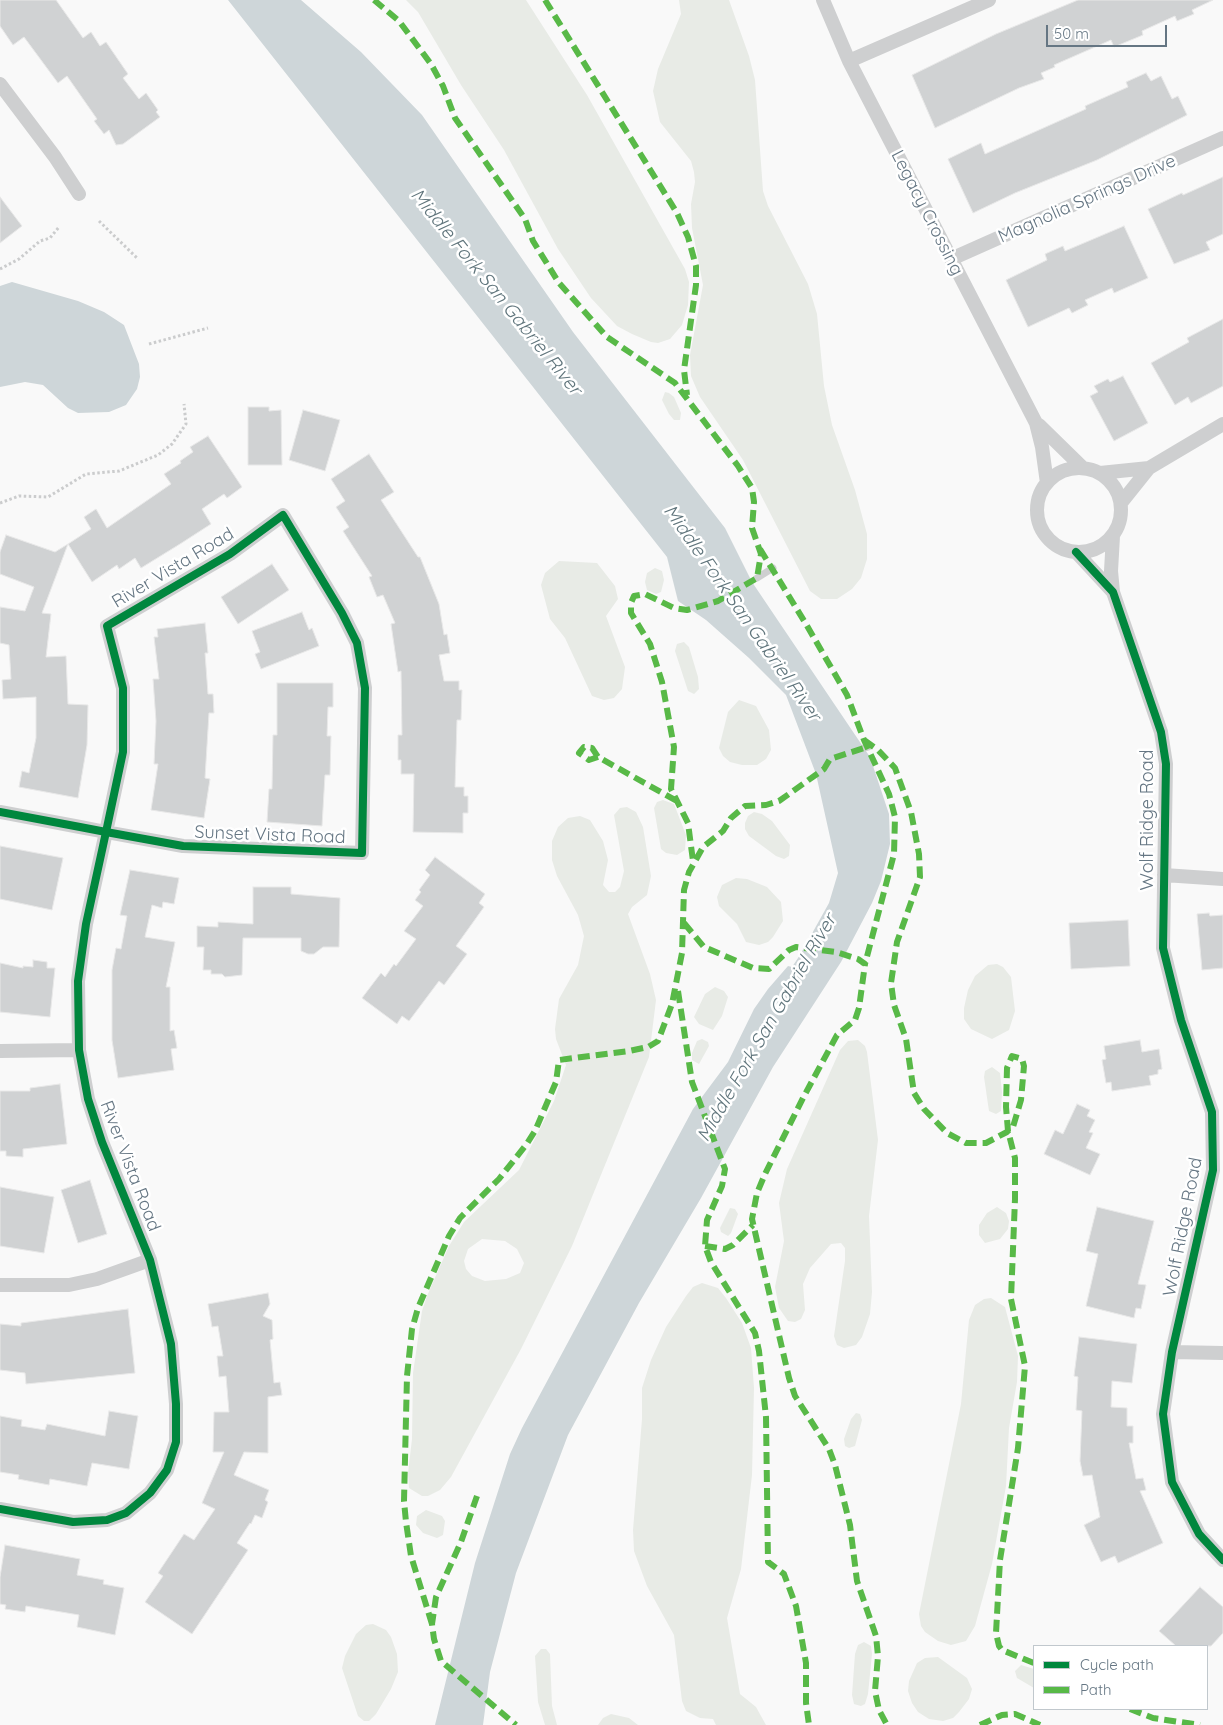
<!DOCTYPE html>
<html>
<head>
<meta charset="utf-8">
<style>
  body { margin:0 }
  #map { position:relative; width:1223px; height:1725px; overflow:hidden; background:#f9f9f9; font-family:Quicksand,sans-serif }
  canvas { display:block }
  .legend { position:absolute; left:1033px; top:1645px; width:175px; height:65px; box-sizing:border-box; background:#fff; border:1px solid #c1c8cd; margin:0; padding:6px 9px; list-style:none; font-size:15px; color:#657683 }
  .legend li { display:flex; align-items:center; gap:10px; height:25px }
  .legend b { width:25px; border:1px solid #c1c8cd }
  .scale { position:absolute; left:1046px; top:25px; width:121px; height:22px; box-sizing:border-box; border:2px solid #657683; border-top:0; padding-left:6px; font-size:15px; line-height:18px; white-space:nowrap; color:#657683; -webkit-text-stroke:4px #fff; paint-order:stroke }
</style>
</head>
<body>
<div id="map">
<canvas width="1223" height="1725"></canvas>
<ul class="legend">
<li><b style="height:6px;background:#00873e"></b>Cycle path</li>
<li><b style="height:6px;background:#58b947"></b>Path</li>
</ul>
<div class="scale">50 m</div>
</div>
<script>
const ctx = document.querySelector('canvas').getContext('2d');
ctx.lineJoin = 'round';
function fill(path, color) { ctx.fillStyle = color; ctx.fill(path, 'evenodd'); }
const poly = rows => new Path2D(rows.map(r => 'M' + r).join(''));
function stroke(path, color, width, dash) { ctx.strokeStyle = color; ctx.lineWidth = width; ctx.lineCap = dash ? 'butt' : 'round'; ctx.setLineDash(dash || []); ctx.stroke(path); }
function write(font, color, halo, rows, align = 'center') {
  ctx.font = font + ' Quicksand,sans-serif'; ctx.lineWidth = 5; ctx.setLineDash([]); ctx.textBaseline = 'middle'; ctx.strokeStyle = halo; ctx.fillStyle = color; for (const [text, x, y, turn = 0] of rows) {
    ctx.save(); ctx.translate(x, y); ctx.rotate((+turn || 0) * Math.PI / 180); ctx.textAlign = isNaN(turn) ? turn : align; if (halo) ctx.strokeText(text, 0, 0); ctx.fillText(text, 0, 0); ctx.restore();
  }
}
fill(poly([
  [406,0,526,0,587,95,685,269,689,282,688,305,682,325,670,339,658,343,651,342,632,334,617,326,591,298,558,249,504,150,461,85,418,12],
  [679,0,729,0,749,56,755,80,763,191,768,206,808,284,817,314,824,386,832,425,855,490,867,534,867,559,861,578,852,589,837,599,821,599,810,591,743,460,700,397,691,376,690,355,703,285,692,228,691,204,695,182,694,172,691,161,660,122,653,91,658,69,681,14],
  [665,392,669,393,674,397,681,413,680,420,674,420,669,414,662,400],
  [559,561,597,563,615,586,618,599,606,616,625,667,622,689,614,698,604,700,592,696,565,638,550,619,541,585,545,573],
  [655,568,662,571,664,580,661,592,656,594,647,590,645,582,647,573],
  [684,642,689,647,698,677,699,689,694,694,688,691,675,651,677,644],
  [739,700,756,706,769,730,771,750,766,759,757,765,742,765,730,762,723,756,719,748,728,712],
  [663,800,674,804,686,835,685,850,677,855,666,853,661,849,654,808,657,802],
  [627,807,636,812,643,827,651,876,647,895,632,907,628,914,650,974,656,1000,649,1057,572,1246,521,1349,451,1477,440,1490,428,1496,422,1496,409,1488,408,1473,412,1439,413,1373,422,1311,427,1296,449,1246,464,1222,519,1170,554,1101,566,1065,556,1039,555,1029,559,999,578,965,584,936,578,915,557,876,552,860,552,841,558,827,568,818,580,816,590,820,603,841,608,860,603,885,609,892,615,892,620,887,624,871,614,815,620,808],
  [482,1239,505,1241,517,1249,524,1263,520,1273,506,1279,485,1281,472,1276,466,1269,464,1261,468,1249],
  [754,812,762,814,772,821,790,845,789,856,784,859,776,856,749,836,745,829,745,823,748,816],
  [736,878,747,879,767,887,781,902,783,921,773,937,768,942,759,945,746,942,737,924,719,906,717,897,722,885],
  [997,964,1003,967,1011,977,1015,1011,1009,1030,992,1039,971,1029,964,1019,964,1008,968,990,975,976,988,965],
  [715,987,724,991,728,997,722,1016,713,1030,699,1024,694,1017,705,994],
  [702,1039,708,1042,709,1046,699,1064,692,1060,692,1053,697,1041],
  [858,1040,865,1046,867,1052,878,1140,869,1216,872,1292,870,1314,862,1337,856,1345,844,1348,837,1345,834,1336,845,1261,845,1248,841,1243,831,1244,810,1268,803,1284,805,1310,801,1319,795,1322,788,1321,779,1308,775,1287,784,1241,779,1203,787,1169,840,1050,848,1041],
  [992,1067,1000,1073,1002,1092,1001,1111,996,1114,989,1111,984,1077,985,1071],
  [997,1207,1006,1213,1009,1221,1008,1229,1000,1239,985,1243,979,1235,979,1225,987,1213],
  [730,1208,735,1209,738,1214,731,1233,728,1236,721,1232,720,1228],
  [702,1283,718,1288,726,1298,742,1323,751,1348,754,1388,752,1475,741,1569,727,1618,740,1694,756,1707,766,1725,716,1725,713,1719,700,1718,686,1711,682,1701,674,1635,647,1586,634,1551,633,1530,642,1419,642,1388,651,1360,666,1327,686,1296,693,1287],
  [991,1298,1005,1307,1018,1356,1017,1382,1009,1428,1006,1486,992,1564,975,1626,966,1641,951,1645,938,1641,925,1632,921,1626,919,1614,961,1404,969,1320,975,1305,984,1299],
  [856,1413,860,1414,862,1420,855,1446,849,1448,845,1446,844,1439,851,1419],
  [426,1510,442,1516,445,1521,443,1535,437,1538,423,1533,416,1525,417,1516],
  [373,1624,386,1630,391,1637,397,1654,398,1672,391,1689,376,1714,369,1721,364,1721,358,1716,342,1668,345,1656,356,1634,366,1625],
  [864,1642,871,1646,872,1654,868,1694,865,1704,861,1706,854,1704,852,1695,855,1654,858,1645],
  [541,1649,546,1649,550,1654,552,1706,557,1725,545,1725,538,1702,535,1656],
  [938,1657,967,1678,972,1689,969,1699,959,1712,953,1718,943,1721,929,1719,918,1712,912,1703,908,1691,909,1681,917,1663,925,1658],
  [1021,1665,1034,1669,1034,1688,1017,1678,1015,1671],
  [611,1714,629,1718,638,1725,598,1725,603,1718]
]), '#e8ebe6');
fill(poly([
  [228,0,301,0,361,52,422,115,573,332,725,528,752,582,870,757,889,814,890,844,881,881,872,903,841,962,773,1067,701,1198,639,1303,568,1435,516,1573,490,1672,483,1725,435,1725,475,1563,510,1454,522,1428,693,1109,728,1062,754,1009,768,989,788,966,792,967,800,955,829,903,838,873,816,774,786,695,749,658,706,620,678,601,667,557],
  [12,282,78,301,104,312,124,325,139,364,140,377,137,389,126,405,109,412,78,413,68,408,43,385,25,382,0,387,0,286]
]), '#ced6d9');
const building = poly([
  [0,0,56,0,83,38,91,32,100,46,106,42,128,74,123,78,139,99,146,93,158,110,156,112,160,117,123,144,116,145,109,130,104,134,94,121,97,119,67,76,58,83,24,37,13,45,0,26,0,0],
  [1078,0,1213,0,1192,10,1194,14,1177,21,1175,16,1142,31,1143,35,1114,47,1111,40,1054,65,1055,67,1041,73,1044,79,1019,88,935,128,912,75,996,34,1078,0],
  [1146,73,1151,81,1161,76,1172,99,1178,96,1187,115,1097,160,1015,193,973,213,948,159,981,143,985,154,1086,109,1085,106,1128,87,1126,82,1146,73],
  [1223,177,1223,234,1206,242,1210,250,1174,264,1148,209,1182,193,1183,195,1223,177],
  [0,197,22,226,0,243,0,197],
  [1124,226,1148,278,1114,293,1112,288,1085,300,1088,305,1072,313,1069,308,1028,327,1006,280,1047,260,1045,254,1063,246,1065,251,1124,226],
  [1223,319,1223,386,1191,403,1188,397,1175,405,1151,363,1189,342,1187,338,1223,319],
  [1123,376,1148,423,1114,441,1090,396,1098,392,1094,386,1108,379,1110,382,1123,376],
  [248,407,269,407,269,411,281,410,282,465,248,465,248,407],
  [303,410,340,420,325,471,289,460,303,410],
  [208,436,242,487,227,498,224,494,202,509,211,524,180,544,141,568,135,558,119,569,117,565,92,582,68,544,91,529,84,517,96,509,107,528,171,484,164,474,181,463,180,461,193,452,190,447,208,436],
  [369,454,394,492,381,500,418,557,420,557,439,604,444,635,447,634,450,653,439,655,444,681,459,681,459,690,462,690,461,720,457,720,455,787,464,787,464,796,468,796,468,813,463,813,463,833,413,832,414,774,401,774,401,760,398,760,398,735,402,735,401,671,398,672,391,624,395,623,383,595,377,597,369,577,372,576,343,531,349,527,336,507,345,501,331,479,369,454],
  [6,535,55,552,68,544,42,613,51,614,46,657,66,656,68,704,88,705,87,745,78,798,19,787,22,771,29,773,36,738,36,697,3,699,2,680,11,679,9,645,0,643,0,607,25,611,34,587,0,574,0,552,6,535],
  [272,564,289,590,238,624,221,597,272,564],
  [302,612,309,630,312,628,319,646,261,669,255,654,260,652,252,631,302,612],
  [205,623,208,653,205,653,208,694,213,694,214,713,209,713,205,778,210,779,204,818,151,810,158,764,154,764,156,721,153,679,159,679,154,637,158,637,157,629,205,623],
  [277,683,333,683,333,707,328,707,327,736,331,736,330,775,325,775,322,826,267,822,269,789,272,789,273,735,277,735,277,683],
  [0,846,63,858,52,910,0,899,0,846],
  [435,857,485,894,479,903,484,907,456,946,467,954,444,985,439,981,409,1021,402,1016,397,1024,362,998,381,973,385,977,394,964,396,966,416,939,404,931,423,906,415,900,421,892,419,890,430,875,425,870,435,857],
  [130,870,179,878,174,904,163,902,162,908,152,905,145,937,175,942,166,987,170,987,170,1031,174,1030,177,1048,171,1049,174,1070,118,1078,112,1040,112,970,116,948,121,949,127,916,120,915,130,870],
  [253,887,291,887,291,894,340,898,339,947,323,947,314,954,308,954,301,951,301,938,243,938,242,975,225,977,222,974,211,974,211,970,203,970,204,947,197,947,197,926,218,927,218,922,253,924,253,887],
  [1209,913,1210,916,1223,915,1223,968,1202,970,1197,914,1209,913],
  [1128,920,1130,966,1071,969,1069,923,1128,920],
  [33,960,47,962,47,968,55,968,50,1017,0,1012,0,963,23,968,23,966,33,967,33,960],
  [1140,1040,1142,1052,1159,1049,1162,1069,1158,1070,1158,1074,1149,1076,1151,1085,1112,1091,1111,1082,1106,1083,1102,1060,1106,1059,1104,1046,1140,1040],
  [60,1084,67,1144,23,1149,23,1157,6,1156,6,1151,0,1151,0,1091,30,1091,30,1088,60,1084],
  [1077,1104,1090,1110,1087,1116,1095,1120,1089,1132,1093,1133,1086,1148,1100,1154,1090,1175,1044,1154,1055,1130,1063,1134,1077,1104],
  [90,1180,107,1234,78,1243,61,1190,90,1180],
  [0,1187,54,1197,44,1253,0,1246,0,1187],
  [1097,1207,1154,1221,1138,1284,1146,1285,1141,1309,1136,1308,1134,1318,1086,1306,1098,1254,1086,1251,1097,1207],
  [268,1293,270,1304,263,1316,272,1320,273,1339,270,1340,274,1383,280,1382,282,1395,268,1397,268,1453,244,1452,234,1475,269,1490,265,1500,268,1502,262,1518,255,1515,251,1524,250,1523,237,1543,248,1550,192,1634,145,1602,163,1576,158,1573,184,1534,194,1540,215,1509,202,1503,224,1452,213,1452,214,1412,229,1412,226,1376,219,1377,217,1356,223,1356,218,1326,212,1327,208,1304,268,1293],
  [128,1309,135,1373,26,1384,25,1373,0,1370,0,1324,21,1326,21,1323,128,1309],
  [1079,1337,1137,1344,1132,1383,1112,1381,1111,1407,1127,1408,1127,1426,1133,1426,1133,1443,1129,1443,1136,1479,1143,1478,1146,1490,1140,1491,1163,1543,1118,1563,1115,1556,1101,1562,1084,1525,1100,1517,1092,1475,1083,1476,1080,1461,1082,1411,1076,1410,1078,1377,1074,1376,1079,1337],
  [109,1411,138,1416,129,1469,92,1463,87,1486,50,1479,49,1485,18,1479,19,1475,0,1472,0,1416,22,1420,21,1426,45,1430,47,1424,105,1436,109,1411],
  [5,1545,80,1559,77,1575,104,1580,103,1584,124,1588,115,1635,77,1627,79,1615,26,1606,25,1612,5,1609,6,1605,0,1604,0,1577,5,1545],
  [1200,1587,1223,1607,1223,1633,1211,1646,1176,1646,1159,1631,1200,1587]
]);
fill(building, '#d0d2d3');
stroke(building, '#e8e8e8', 1);
stroke(poly([
  [99,221,137,258],
  [0,269,19,259,40,241,50,238,59,227],
  [149,344,208,328],
  [0,503,19,496,48,497,86,474,119,471,158,455,172,444,186,424,184,404]
]), '#cbcccd', 3, [2.5, 2.5]);
stroke(poly([
  [757,578,773,568],
  [864,748,868,747]
]), '#cecfd0', 7);
stroke(poly([
  [823,0,849,61,1036,423,1042,447,1047,483],
  [849,61,989,0],
  [0,84,55,157,79,194],
  [951,259,1223,138],
  [1039,425,1083,468],
  '1037 510a42 42 0 1 1 84 0a42 42 0 1 1-84 0Z',
  [1100,473,1149,468,1223,424],
  [1121,503,1149,468],
  [1113,536,1111,571,1113,592],
  [1076,552,1113,592,1161,732,1166,764,1163,948,1181,1020,1212,1112,1213,1170,1172,1352,1163,1414,1172,1482,1199,1534,1223,1560],
  [0,812,80,827,106,832,183,846,362,853,365,688,357,643,342,613,283,515,230,554,107,626,123,688,123,752,106,832,86,924,78,981,79,1050,88,1099,102,1142,150,1260,171,1344,176,1404,176,1442,167,1470,150,1493,126,1513,107,1520,73,1522,0,1509],
  [1164,875,1223,879],
  [0,1051,79,1050],
  [0,1285,69,1285,97,1279,150,1260],
  [1172,1352,1223,1353]
]), '#cecfd0', 14);
stroke(poly([
  [374,0,399,21,431,64,443,86,455,118,525,219,533,241,559,283,607,337,675,383,738,466,752,488,754,502,752,528,761,554,757,578,718,601,687,610,674,608,645,594,634,596,631,603,631,613,650,644,662,682,674,747,671,789,688,823,693,861],
  [545,0,677,213,688,237,696,266,696,285,684,370,687,395],
  [760,549,806,624,847,695,864,740,889,794,895,817,894,854,865,964],
  [864,740,878,750,895,768,911,812,919,854,920,877,897,942,891,983,894,1005,906,1039,914,1093,924,1109,947,1133,966,1143,986,1143,1007,1132,1008,1131,1013,1127,1021,1100,1024,1066,1022,1059,1012,1056,1007,1068,1006,1107,1008,1131,1015,1158,1015,1199,1011,1299,1025,1366,1018,1448,1000,1560,996,1633,999,1646,1002,1650,1034,1663],
  [598,757,589,760,579,753,584,747,592,748,598,757,677,801],
  [684,923,704,947,753,968,769,969,789,950,796,947,836,952,858,959,865,964,859,1008,855,1020,837,1035,803,1098,765,1174,757,1193,752,1219,789,1378,795,1396,829,1449,835,1465,850,1525,857,1581,876,1636,878,1656,875,1691,879,1710,887,1725],
  [678,991,692,1082,725,1169,722,1186,707,1220,705,1246,711,1262,755,1333,759,1351,766,1417,768,1562,784,1574,796,1606,806,1663,806,1703,809,1725],
  [705,1246,725,1249,733,1245,753,1225],
  [477,1496,461,1542,436,1597,432,1624,434,1639,441,1661,516,1725],
  [432,1624,411,1556,406,1522,404,1501,407,1376,412,1329,418,1308,449,1236,460,1218,499,1179,526,1145,535,1131,556,1082,559,1060,629,1051,648,1047,658,1041,672,1004,682,953,684,890,689,872,703,847,723,831,731,818,745,806,766,805,779,801,824,769,830,759,864,748],
  [1130,1709,1153,1718,1200,1725],
  [980,1725,1002,1715,1015,1714,1040,1725]
]), '#58b947', 6, [12, 6]);
stroke(poly([
  [1076,552,1113,592,1161,732,1166,764,1163,948,1181,1020,1212,1112,1213,1170,1172,1352,1163,1414,1172,1482,1199,1534,1223,1560],
  [0,812,80,827,106,832,183,846,362,853,365,688,357,643,342,613,283,515,230,554,107,626,123,688,123,752,106,832,86,924,78,981,79,1050,88,1099,102,1142,150,1260,171,1344,176,1404,176,1442,167,1470,150,1493,126,1513,107,1520,73,1522,0,1509]
]), '#00873e', 8);
write('18px', '#657683', '#fff', [
  ["Magnolia Springs Drive",1087,199,-24],
  ["Legacy Crossing",927,213,63],
  ["River Vista Road",173,568,-31],
  ["Wolf Ridge Road",1148,820,-90],
  ["Sunset Vista Road",270,835,2],
  ["River Vista Road",130,1166,69],
  ["Wolf Ridge Road",1183,1227,-79]
]);
write('italic 19px', '#60757c', '#fff', [
  ["Middle Fork San Gabriel River",496,292,51],
  ["Middle Fork San Gabriel River",742,613,55],
  ["Middle Fork San Gabriel River",767,1028,-60]
]);
</script>
</body>
</html>
